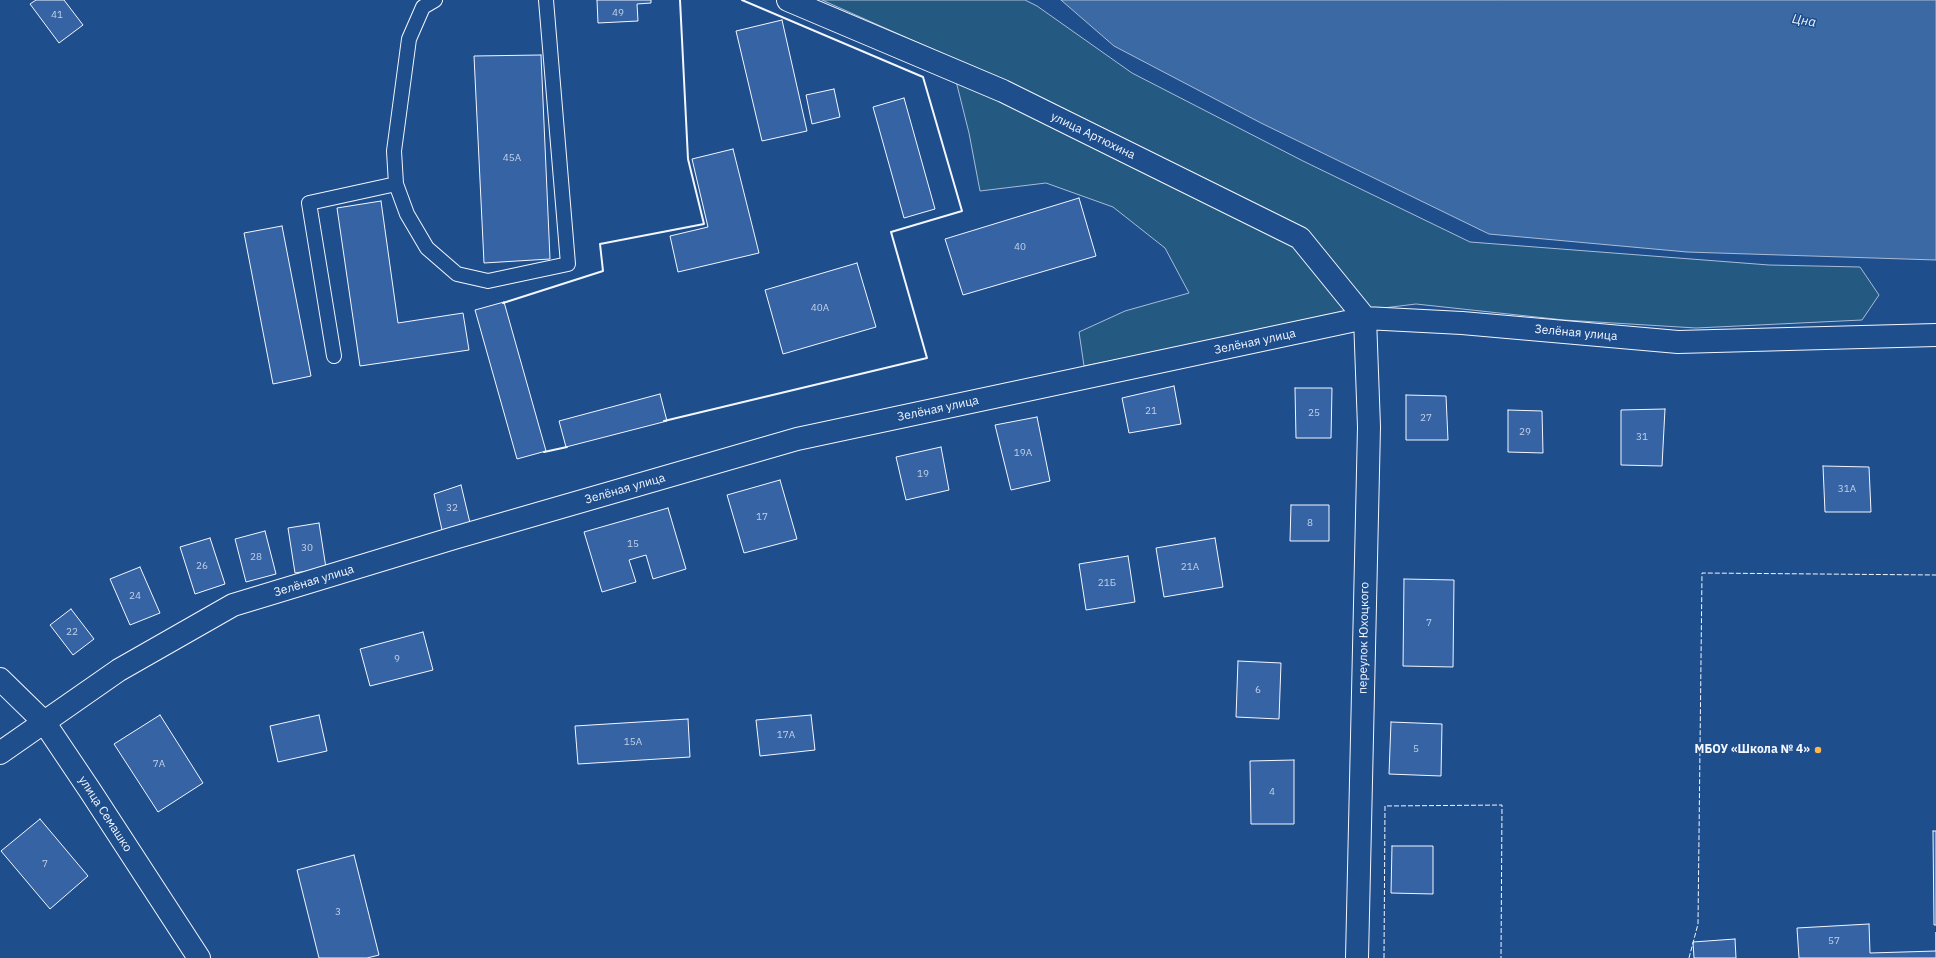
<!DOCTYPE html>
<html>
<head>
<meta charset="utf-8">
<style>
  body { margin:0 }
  canvas { display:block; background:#1f4e8c }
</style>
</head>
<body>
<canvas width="1936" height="958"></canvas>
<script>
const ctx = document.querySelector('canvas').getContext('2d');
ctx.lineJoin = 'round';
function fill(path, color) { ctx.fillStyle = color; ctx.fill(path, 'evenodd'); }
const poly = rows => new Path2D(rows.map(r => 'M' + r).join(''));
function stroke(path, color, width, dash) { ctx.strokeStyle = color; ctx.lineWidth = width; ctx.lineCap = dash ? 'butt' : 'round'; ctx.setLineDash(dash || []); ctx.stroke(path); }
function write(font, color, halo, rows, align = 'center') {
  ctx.font = font + ' "IBM Plex Sans",sans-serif'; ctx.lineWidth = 3; ctx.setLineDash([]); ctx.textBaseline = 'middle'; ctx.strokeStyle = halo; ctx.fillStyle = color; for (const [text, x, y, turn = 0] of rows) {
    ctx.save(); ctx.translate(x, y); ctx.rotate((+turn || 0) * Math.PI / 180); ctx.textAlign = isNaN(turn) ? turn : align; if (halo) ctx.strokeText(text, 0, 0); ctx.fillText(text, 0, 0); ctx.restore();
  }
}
const green = poly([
  [822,0,1025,0,1037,6,1132,73,1303,161,1470,242,1769,265,1860,267,1879,295,1862,320,1696,328,1564,320,1416,304,1326,315,1218,340,1084,366,1079,332,1125,311,1189,293,1165,248,1113,207,1046,183,980,191,969,133,950,57,822,0]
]);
fill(green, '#245a82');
stroke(green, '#a8bbd7', 1);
const water = poly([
  [1061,0,1936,0,1936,260,1687,252,1489,234,1261,123,1114,46,1061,0]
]);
fill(water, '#3b69a3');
stroke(water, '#a8bbd7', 1);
const building = poly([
  [36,0,64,0,83,25,59,43,30,4,36,0],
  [597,0,651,0,651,3,637,4,638,21,598,23,597,0],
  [782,20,807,131,762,141,736,31,782,20],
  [541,55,550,259,484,263,474,56,541,55],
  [834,89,840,117,812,124,806,95,834,89],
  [904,98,935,209,904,218,873,107,904,98],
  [733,149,759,253,678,272,670,236,708,227,692,159,733,149],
  [1079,198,1096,256,963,295,945,239,1079,198],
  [381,201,398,323,463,313,469,350,360,366,337,208,381,201],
  [282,226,311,376,273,384,244,233,282,226],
  [857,263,876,327,783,354,765,290,857,263],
  [504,302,546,451,517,459,475,310,504,302],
  [1174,386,1181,424,1129,433,1122,398,1174,386],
  [1295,388,1332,388,1331,438,1296,438,1295,388],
  [660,394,667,421,566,447,559,421,660,394],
  [1406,395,1446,396,1448,440,1406,440,1406,395],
  [1665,409,1662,466,1621,465,1621,410,1665,409],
  [1508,410,1542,411,1543,453,1508,452,1508,410],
  [1037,417,1050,481,1011,490,995,425,1037,417],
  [941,447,949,490,906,500,896,457,941,447],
  [1823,466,1869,467,1871,512,1825,512,1823,466],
  [780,480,797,539,744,553,727,495,780,480],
  [461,485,470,523,442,530,434,494,461,485],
  [1291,505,1329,505,1329,541,1290,541,1291,505],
  [668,508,686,569,653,579,646,555,629,560,636,582,602,592,584,532,668,508],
  [319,523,326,568,295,573,288,528,319,523],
  [265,531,276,574,246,582,235,539,265,531],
  [210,538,225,584,195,594,180,547,210,538],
  [1215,538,1223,587,1164,597,1156,548,1215,538],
  [1128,556,1135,602,1086,610,1079,564,1128,556],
  [140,567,160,613,130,625,110,579,140,567],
  [1404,579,1454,580,1453,667,1403,666,1404,579],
  [71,609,94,639,73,655,50,625,71,609],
  [423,632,433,670,370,686,360,649,423,632],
  [1238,661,1281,663,1279,719,1236,717,1238,661],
  [160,715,203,783,158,812,114,744,160,715],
  [319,715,327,751,278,762,270,726,319,715],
  [811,715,815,750,760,756,756,720,811,715],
  [688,719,690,757,578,764,575,726,688,719],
  [1391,722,1442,724,1441,776,1389,774,1391,722],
  [1294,760,1294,824,1251,824,1250,761,1294,760],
  [40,819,88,876,50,909,1,851,40,819],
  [1933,831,1936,831,1936,925,1934,925,1933,831],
  [1392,846,1433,846,1433,894,1391,893,1392,846],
  [354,855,379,955,367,958,319,958,297,870,354,855],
  [1869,924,1870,953,1936,951,1936,932,1936,958,1799,958,1797,928,1869,924],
  [1735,939,1736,958,1694,958,1693,942,1735,939]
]);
fill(building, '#3563a3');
stroke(building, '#f2f6ff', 1);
const service = poly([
  [435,0,423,7,409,39,394,151,396,184,407,214,427,248,457,274,488,281,568,264,546,0],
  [334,356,309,203,396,184]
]);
const minor = poly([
  [788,0,1003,91,1300,238,1365,318],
  [0,679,44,722,91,792,199,958],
  [0,753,119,670,233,605,454,538,797,439,1365,318,1462,323,1678,342,1936,335],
  [1357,958,1369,427,1365,318]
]);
stroke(service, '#f2f6ff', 16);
stroke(minor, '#f2f6ff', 24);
stroke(service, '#1f4e8c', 14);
stroke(minor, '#1f4e8c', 22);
stroke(poly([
  [1384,958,1385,806,1502,805,1501,958],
  [1689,958,1698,924,1702,573,1936,575]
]), '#f2f6ff', 1, [5, 2]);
stroke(poly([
  [503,303,603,271,600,244,704,224,688,159,680,0],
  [664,421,927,358,891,232,962,211,923,77,742,0],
  [544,452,567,447]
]), '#f2f6ff', 2);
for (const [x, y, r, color] of [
  [1818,750,4,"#ffb74d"]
]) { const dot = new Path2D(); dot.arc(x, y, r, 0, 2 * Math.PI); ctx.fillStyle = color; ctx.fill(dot); stroke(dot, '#1f4e8c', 1.5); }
write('10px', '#c3d1e8', null, [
  ["49",618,13],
  ["41",57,15],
  ["45А",512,158],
  ["40",1020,247],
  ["40А",820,308],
  ["21",1151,411],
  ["25",1314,413],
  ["27",1426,418],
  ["29",1525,432],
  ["31",1642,437],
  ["19А",1023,453],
  ["19",923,474],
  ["31А",1847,489],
  ["32",452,508],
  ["17",762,517],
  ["8",1310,523],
  ["15",633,544],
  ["30",307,548],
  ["28",256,557],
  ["26",202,566],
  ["21А",1190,567],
  ["21Б",1107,583],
  ["24",135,596],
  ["7",1429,623],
  ["22",72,632],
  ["9",397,659],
  ["6",1258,690],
  ["17А",786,735],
  ["15А",633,742],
  ["5",1416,749],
  ["7А",159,764],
  ["4",1272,792],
  ["7",45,864],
  ["3",338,912],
  ["57",1834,941]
]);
write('12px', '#f2f6ff', '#1f4e8c', [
  ["улица Артюхина",1093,136,26],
  ["Зелёная улица",1576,333,5],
  ["Зелёная улица",1255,342,-12],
  ["Зелёная улица",938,409,-12],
  ["Зелёная улица",625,489,-16],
  ["Зелёная улица",314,581,-17],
  ["переулок Юхоцкого",1364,638,-89],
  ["улица Семашко",105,814,57]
]);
write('bold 12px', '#f2f6ff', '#1f4e8c', [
  ["МБОУ «Школа № 4»",1810,750]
], 'right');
write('italic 13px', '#f2f6ff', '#1f4e8c', [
  ["Цна",1804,21,9]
]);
</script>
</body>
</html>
